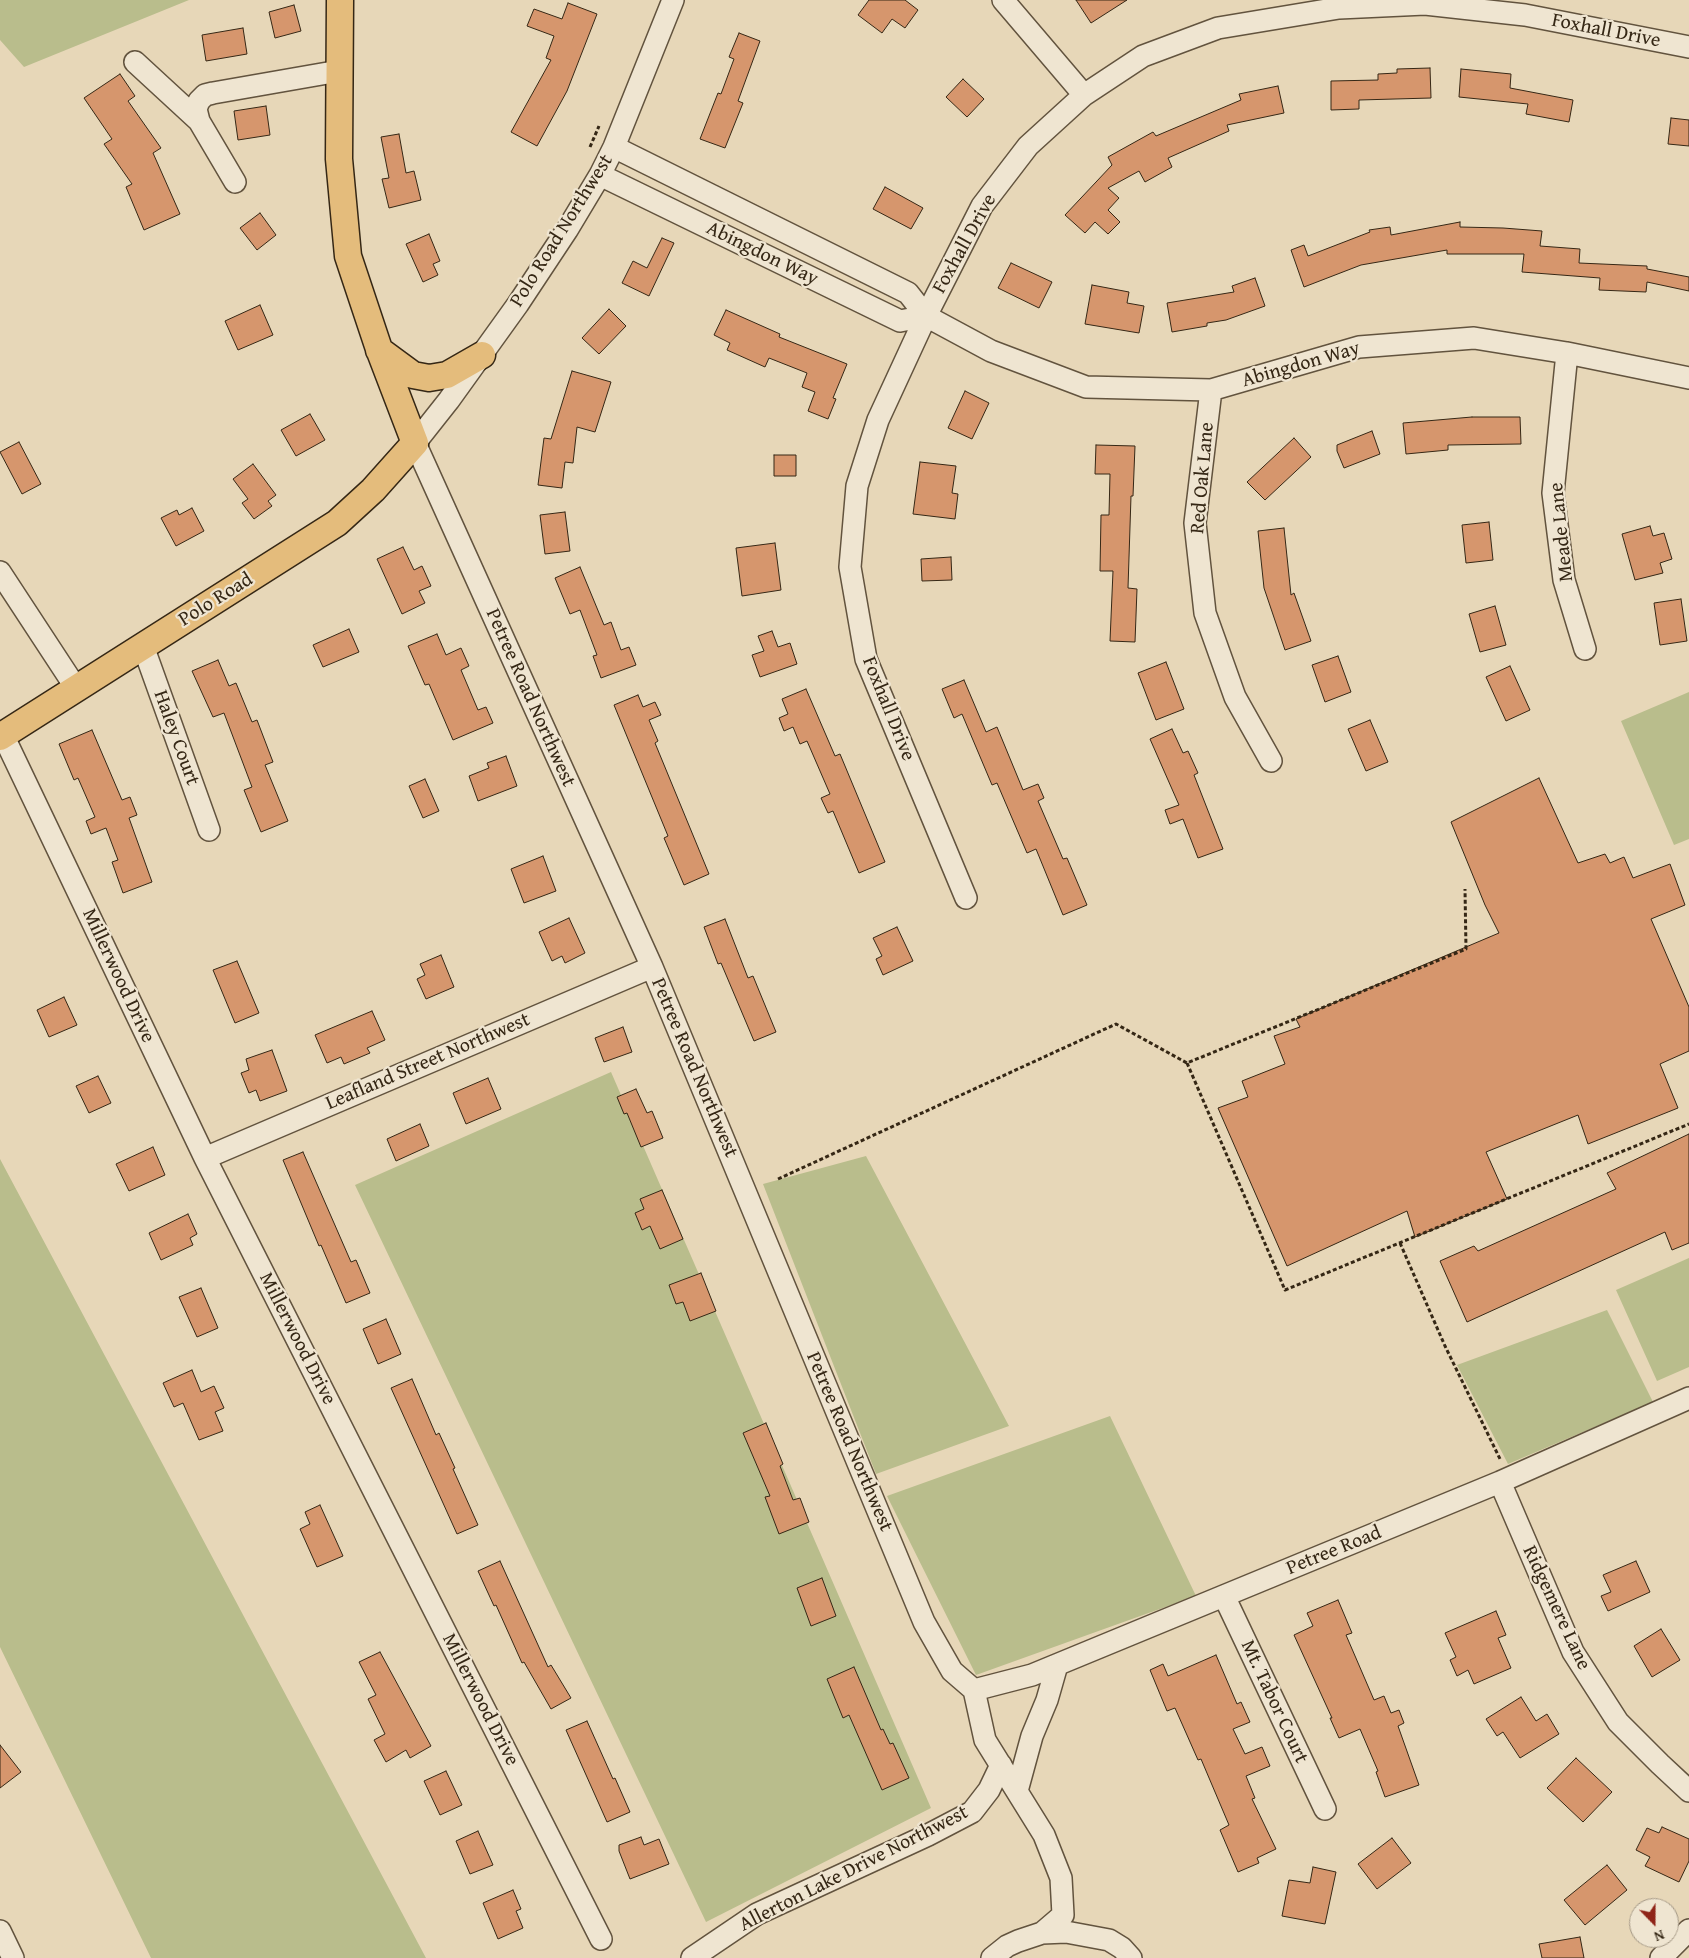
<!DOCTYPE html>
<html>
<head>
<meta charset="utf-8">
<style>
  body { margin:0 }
  #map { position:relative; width:1689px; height:1958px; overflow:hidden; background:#e7d7b8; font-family:"Gentium Book Plus",serif }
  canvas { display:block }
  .north { position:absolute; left:1629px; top:1898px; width:50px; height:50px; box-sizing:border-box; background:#efe5d1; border:1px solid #a59986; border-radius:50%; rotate:158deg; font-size:14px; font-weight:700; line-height:20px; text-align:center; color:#352715 }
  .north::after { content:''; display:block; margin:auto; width:18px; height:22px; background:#8f2418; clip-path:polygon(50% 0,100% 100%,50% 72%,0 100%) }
</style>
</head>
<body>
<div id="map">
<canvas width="1689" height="1958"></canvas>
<div class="north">N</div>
</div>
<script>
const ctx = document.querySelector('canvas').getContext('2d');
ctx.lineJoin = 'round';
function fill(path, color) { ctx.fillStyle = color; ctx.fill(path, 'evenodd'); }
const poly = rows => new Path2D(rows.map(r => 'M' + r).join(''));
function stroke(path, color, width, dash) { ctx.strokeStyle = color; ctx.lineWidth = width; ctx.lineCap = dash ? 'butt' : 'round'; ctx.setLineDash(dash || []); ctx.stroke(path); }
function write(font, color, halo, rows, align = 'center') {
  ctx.font = font + ' "Gentium Book Plus",serif'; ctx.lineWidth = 4.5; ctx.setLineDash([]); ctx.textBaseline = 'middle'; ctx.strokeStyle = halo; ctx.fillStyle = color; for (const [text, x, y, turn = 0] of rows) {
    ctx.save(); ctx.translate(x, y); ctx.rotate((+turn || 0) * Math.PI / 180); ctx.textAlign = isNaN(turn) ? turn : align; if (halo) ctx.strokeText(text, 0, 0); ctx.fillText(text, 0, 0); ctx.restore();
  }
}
fill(poly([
  [0,0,189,0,24,67,0,40],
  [1689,692,1689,839,1674,845,1621,721],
  [611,1072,931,1808,706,1922,355,1185],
  [866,1156,1009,1426,876,1474,763,1184],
  [0,1159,426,1958,151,1958,0,1647],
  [1689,1258,1689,1367,1657,1381,1616,1290],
  [1607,1310,1653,1402,1508,1464,1457,1365],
  [1110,1416,1196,1596,976,1675,887,1496]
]), '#b9bd8c');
const building = poly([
  [869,0,905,0,918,10,905,28,892,19,882,33,858,15,869,0],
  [1076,0,1127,0,1091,23,1076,0],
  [568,3,597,14,567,91,537,146,511,132,551,60,546,58,554,36,527,26,534,9,562,19,568,3],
  [294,5,301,31,275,38,269,12,294,5],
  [243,28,247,54,206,61,202,35,243,28],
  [739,33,760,41,738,101,743,103,725,148,700,139,718,93,721,94,734,59,729,57,739,33],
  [1430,68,1431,98,1359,100,1359,109,1331,110,1331,81,1378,80,1378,74,1397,73,1397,69,1430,68],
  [1461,69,1511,74,1510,88,1573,100,1569,122,1526,114,1528,104,1459,97,1461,69],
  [120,74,135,96,128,101,161,148,153,153,180,214,144,230,126,187,132,184,104,144,112,139,84,98,120,74],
  [963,79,984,99,967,117,946,97,963,79],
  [1278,86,1284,113,1227,125,1229,131,1168,158,1172,167,1145,182,1139,171,1108,188,1119,198,1108,210,1120,222,1108,234,1095,222,1085,233,1065,215,1112,165,1108,157,1153,132,1156,136,1241,100,1239,94,1278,86],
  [266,106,270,135,238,140,234,111,266,106],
  [1671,118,1689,120,1689,146,1668,144,1671,118],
  [399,134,406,173,414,171,421,200,389,208,382,179,389,178,381,137,399,134],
  [885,187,923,208,911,229,873,209,885,187],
  [260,213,276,235,257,250,240,228,260,213],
  [1460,222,1460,227,1503,228,1542,231,1540,246,1580,249,1579,263,1647,266,1647,269,1689,277,1689,291,1647,282,1646,292,1599,290,1600,278,1522,272,1524,254,1447,254,1447,250,1361,265,1304,287,1291,250,1304,245,1308,256,1370,232,1369,230,1390,227,1391,235,1460,222],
  [429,234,440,261,433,264,438,275,423,282,406,244,429,234],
  [662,238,674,243,649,296,622,283,633,261,647,268,662,238],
  [1011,263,1052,282,1039,308,998,288,1011,263],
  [1255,278,1265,306,1226,320,1207,323,1207,326,1172,332,1167,303,1234,292,1232,286,1255,278],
  [1092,285,1129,292,1127,303,1144,306,1139,333,1085,324,1092,285],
  [260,305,273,335,238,350,225,321,260,305],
  [609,309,626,326,599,354,582,338,609,309],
  [726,310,780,334,779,337,847,364,833,398,836,399,828,419,808,411,815,392,802,387,807,373,769,358,765,367,727,350,730,343,714,335,726,310],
  [572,371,611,382,595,432,577,427,573,463,565,462,562,488,538,485,544,438,551,439,572,371],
  [965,391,989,403,972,439,948,428,965,391],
  [310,414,325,440,296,456,281,430,310,414],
  [1472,417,1520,417,1521,444,1448,445,1448,450,1406,454,1403,423,1472,417],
  [1372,431,1380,454,1344,468,1337,451,1337,445,1372,431],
  [1294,438,1311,457,1265,500,1247,482,1294,438],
  [19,442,41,484,22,494,0,452,19,442],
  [1096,445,1135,446,1133,496,1131,496,1128,588,1137,589,1135,642,1110,641,1113,571,1100,571,1101,515,1109,515,1110,474,1095,474,1096,445],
  [774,455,796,455,796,476,774,476,774,455],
  [920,462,956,466,952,493,958,494,955,519,913,514,920,462],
  [253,464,276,495,268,501,272,506,254,519,242,503,248,499,233,479,253,464],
  [192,508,204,531,176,546,161,518,177,510,179,515,192,508],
  [565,512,570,551,545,554,540,515,565,512],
  [1489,522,1493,560,1466,563,1462,525,1489,522],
  [1650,526,1653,536,1664,533,1672,559,1660,563,1663,573,1635,580,1622,534,1650,526],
  [1284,528,1291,595,1294,593,1311,641,1285,650,1264,588,1258,531,1284,528],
  [775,543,781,590,742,596,736,548,775,543],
  [403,547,414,570,422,566,431,586,419,591,425,603,402,614,377,559,403,547],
  [951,557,952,580,922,581,921,559,951,557],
  [580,567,604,625,611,622,621,650,629,647,636,665,601,678,593,656,597,655,580,610,570,614,555,578,580,567],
  [1681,599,1687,641,1660,645,1654,603,1681,599],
  [1495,606,1506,645,1480,652,1469,614,1495,606],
  [349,629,359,652,323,667,313,645,349,629],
  [772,631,778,647,790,643,797,664,760,677,752,655,764,651,758,636,772,631],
  [437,634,446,655,461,648,469,666,461,670,478,710,486,707,493,723,453,740,429,684,425,685,408,646,437,634],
  [1338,656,1351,692,1325,702,1312,665,1338,656],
  [218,660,229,686,236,683,252,722,257,720,273,762,265,765,288,821,261,832,244,790,252,787,224,713,213,717,192,671,218,660],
  [1166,662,1184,709,1156,720,1138,673,1166,662],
  [1510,666,1530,710,1506,721,1486,677,1510,666],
  [964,680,986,732,997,727,1023,790,1038,784,1044,798,1038,801,1063,859,1067,858,1087,905,1063,915,1036,849,1027,853,997,783,992,785,962,714,954,718,942,689,964,680],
  [806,689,835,756,840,754,885,862,859,873,833,811,828,813,821,798,830,794,807,741,800,744,793,727,784,731,779,718,788,714,782,699,806,689],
  [638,695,643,707,655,702,661,715,649,720,658,741,655,743,709,874,684,885,664,838,668,836,614,705,638,695],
  [1370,720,1388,762,1366,771,1348,729,1370,720],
  [1172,729,1183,753,1188,751,1198,773,1194,775,1223,849,1198,858,1183,819,1170,824,1165,810,1179,805,1150,739,1172,729],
  [92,730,122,800,130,797,137,815,129,818,152,882,123,893,112,862,118,860,106,828,91,834,86,821,95,817,78,778,74,780,59,744,92,730],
  [506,756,517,786,478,801,469,776,489,768,487,763,506,756],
  [1539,778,1578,863,1605,854,1610,863,1624,857,1633,878,1670,864,1685,905,1651,919,1689,1007,1689,1051,1660,1064,1678,1108,1588,1144,1578,1115,1486,1152,1507,1199,1415,1237,1407,1211,1287,1266,1218,1108,1248,1097,1242,1081,1285,1064,1274,1036,1300,1027,1296,1019,1499,933,1485,905,1451,822,1539,778],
  [425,779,439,811,423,818,409,786,425,779],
  [543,856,556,891,524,903,511,869,543,856],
  [569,918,585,953,565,963,562,956,552,961,539,932,569,918],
  [725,919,748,978,753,976,776,1032,754,1041,721,963,718,964,704,927,725,919],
  [897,927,913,961,883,975,876,959,882,956,873,938,897,927],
  [441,955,454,987,426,999,417,979,425,975,420,964,441,955],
  [237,961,259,1013,235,1023,213,970,237,961],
  [64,997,77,1025,49,1037,37,1010,64,997],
  [372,1011,385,1040,367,1048,370,1053,344,1064,341,1057,327,1063,315,1035,372,1011],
  [623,1027,632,1052,604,1062,595,1038,623,1027],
  [272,1050,287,1091,260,1101,256,1090,249,1093,241,1073,249,1070,246,1059,272,1050],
  [98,1076,111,1103,89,1113,76,1086,98,1076],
  [488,1078,501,1109,466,1124,453,1093,488,1078],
  [636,1089,647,1113,652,1111,663,1138,641,1147,627,1113,624,1114,617,1097,636,1089],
  [420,1124,429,1146,396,1161,387,1139,420,1124],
  [1689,1134,1689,1243,1672,1250,1665,1232,1467,1322,1440,1261,1474,1246,1478,1251,1616,1189,1607,1173,1689,1134],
  [153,1147,165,1175,129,1191,116,1164,153,1147],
  [303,1152,351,1262,356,1260,370,1293,346,1303,321,1245,319,1246,283,1160,303,1152],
  [662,1190,683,1239,660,1249,650,1226,642,1230,635,1213,644,1209,640,1199,662,1190],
  [188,1214,197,1234,190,1238,193,1245,161,1260,149,1233,188,1214],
  [701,1273,716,1311,690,1321,683,1302,676,1304,669,1285,701,1273],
  [201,1288,218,1328,197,1337,179,1297,201,1288],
  [386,1319,401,1354,378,1364,363,1329,386,1319],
  [192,1370,201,1392,214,1386,224,1408,215,1412,223,1431,199,1440,183,1403,174,1407,163,1383,192,1370],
  [412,1379,436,1435,439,1433,455,1468,453,1469,478,1525,457,1534,391,1388,412,1379],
  [766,1423,783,1464,780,1466,793,1500,800,1498,809,1522,779,1534,765,1497,770,1496,743,1433,766,1423],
  [320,1505,343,1556,317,1567,300,1529,310,1524,305,1512,320,1505],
  [500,1561,548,1667,551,1665,571,1698,551,1709,524,1662,522,1663,496,1605,494,1606,478,1571,500,1561],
  [1636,1561,1650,1592,1608,1611,1601,1596,1611,1592,1603,1575,1636,1561],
  [822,1578,836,1616,811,1626,797,1588,822,1578],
  [1338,1600,1352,1633,1346,1635,1374,1700,1384,1696,1391,1713,1399,1710,1404,1723,1398,1726,1419,1785,1385,1797,1376,1772,1378,1771,1360,1729,1339,1738,1330,1718,1332,1718,1294,1635,1313,1626,1307,1613,1338,1600],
  [1496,1611,1506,1635,1498,1638,1511,1668,1474,1684,1468,1670,1457,1676,1450,1660,1456,1657,1445,1633,1496,1611],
  [1661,1629,1680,1660,1652,1677,1634,1646,1661,1629],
  [380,1652,431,1746,410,1758,406,1750,386,1762,374,1740,385,1734,368,1699,376,1695,359,1662,380,1652],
  [1216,1655,1237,1704,1241,1702,1250,1722,1233,1729,1245,1754,1262,1747,1270,1766,1246,1776,1255,1798,1252,1799,1276,1849,1257,1858,1259,1863,1238,1872,1220,1830,1229,1825,1201,1759,1198,1760,1175,1708,1167,1711,1150,1670,1163,1664,1168,1676,1216,1655],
  [854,1667,881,1730,883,1729,890,1744,893,1743,909,1778,882,1790,849,1715,843,1718,827,1679,854,1667],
  [1521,1697,1536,1721,1547,1714,1559,1734,1520,1758,1503,1732,1497,1736,1486,1719,1521,1697],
  [587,1721,613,1779,615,1778,630,1812,607,1822,566,1730,587,1721],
  [0,1745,21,1772,0,1788,0,1745],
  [1576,1758,1612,1792,1583,1822,1547,1788,1576,1758],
  [446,1771,462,1805,440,1815,424,1781,446,1771],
  [1662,1827,1689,1839,1689,1861,1679,1882,1645,1866,1650,1857,1636,1850,1647,1828,1659,1833,1662,1827],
  [478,1831,493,1865,470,1874,456,1841,478,1831],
  [641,1837,644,1845,659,1839,669,1864,630,1879,619,1851,619,1845,641,1837],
  [1392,1838,1411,1863,1377,1889,1358,1864,1392,1838],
  [1607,1865,1627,1890,1585,1925,1564,1900,1607,1865],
  [1313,1867,1336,1872,1325,1924,1282,1916,1289,1880,1310,1883,1313,1867],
  [513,1890,521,1909,516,1911,523,1928,498,1939,483,1903,513,1890],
  [1580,1937,1584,1958,1542,1958,1539,1944,1580,1937]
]);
fill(building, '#d6966d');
stroke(building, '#352715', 1);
const minor = poly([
  [673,0,614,147,600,175,567,230,518,304,449,400,415,443,652,967,924,1622,952,1671,974,1690],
  [1003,0,1084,95],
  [135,62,199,121],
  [614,147,908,293,926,316,991,351,1086,387,1211,390,1359,347,1474,338,1567,353,1689,378],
  [600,175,900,321,926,316],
  [235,182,199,121,196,109,199,101,205,95,213,93,339,71],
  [1567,353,1553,493,1564,580,1585,649],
  [1211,390,1195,523,1205,613,1235,697,1271,761],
  [0,572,76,688],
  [143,646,209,830],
  [3,735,205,1158,601,1939],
  [966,898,866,659,850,567,857,486,878,420,926,316,982,206,1028,146,1084,95,1143,56,1218,28,1339,8,1425,4,1525,15,1689,47],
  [205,1158,652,967],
  [1500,1482,1573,1652,1618,1722,1660,1764,1689,1791],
  [1224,1596,1325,1809],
  [974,1690,1032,1675,1500,1482,1689,1398],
  [974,1690,985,1740,1044,1835,1061,1878,1063,1915,1042,1933],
  [1017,1791,1032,1736,1047,1700,1057,1665],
  [0,1931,13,1958],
  [692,1958,757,1914,928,1835,972,1812,989,1790,1001,1765],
  [992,1958,1007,1946,1018,1941,1042,1933,1066,1932,1109,1940,1122,1948,1131,1958],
  [1661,1958,1689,1930]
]);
const major = poly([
  [379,350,413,375,429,378,447,375,482,355],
  [0,737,337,523,373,490,415,443,379,349,348,256,339,159,340,0]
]);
stroke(minor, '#62533e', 24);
stroke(major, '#352715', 29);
stroke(poly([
  [590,147,599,126],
  [1187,1063,1285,1290,1689,1124],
  [778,1179,1116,1024,1187,1063,1466,949,1465,889],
  [1400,1243,1445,1346,1501,1461]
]), '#352715', 3, [4, 2.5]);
stroke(minor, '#efe5d1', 21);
stroke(major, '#e4bc7c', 26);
write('20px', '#352715', '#efe5d1', [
  ["Foxhall Drive",1606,31,11],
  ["Polo Road Northwest",562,231,-58],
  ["Foxhall Drive",965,244,-61],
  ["Abingdon Way",762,254,26],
  ["Abingdon Way",1301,365,-16],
  ["Red Oak Lane",1203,478,-85],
  ["Meade Lane",1562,532,-96],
  ["Polo Road",216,600,-32],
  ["Petree Road Northwest",530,698,66],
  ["Foxhall Drive",888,709,68],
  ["Haley Court",176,738,70],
  ["Millerwood Drive",118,976,65],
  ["Leafland Street Northwest",428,1062,-23],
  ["Petree Road Northwest",694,1068,67],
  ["Millerwood Drive",297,1339,63],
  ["Petree Road Northwest",849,1442,67],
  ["Petree Road",1334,1551,-22],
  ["Ridgemere Lane",1556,1608,65],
  ["Millerwood Drive",480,1700,63],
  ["Mt. Tabor Court",1274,1702,65],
  ["Allerton Lake Drive Northwest",854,1869,-27]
]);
</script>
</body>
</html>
